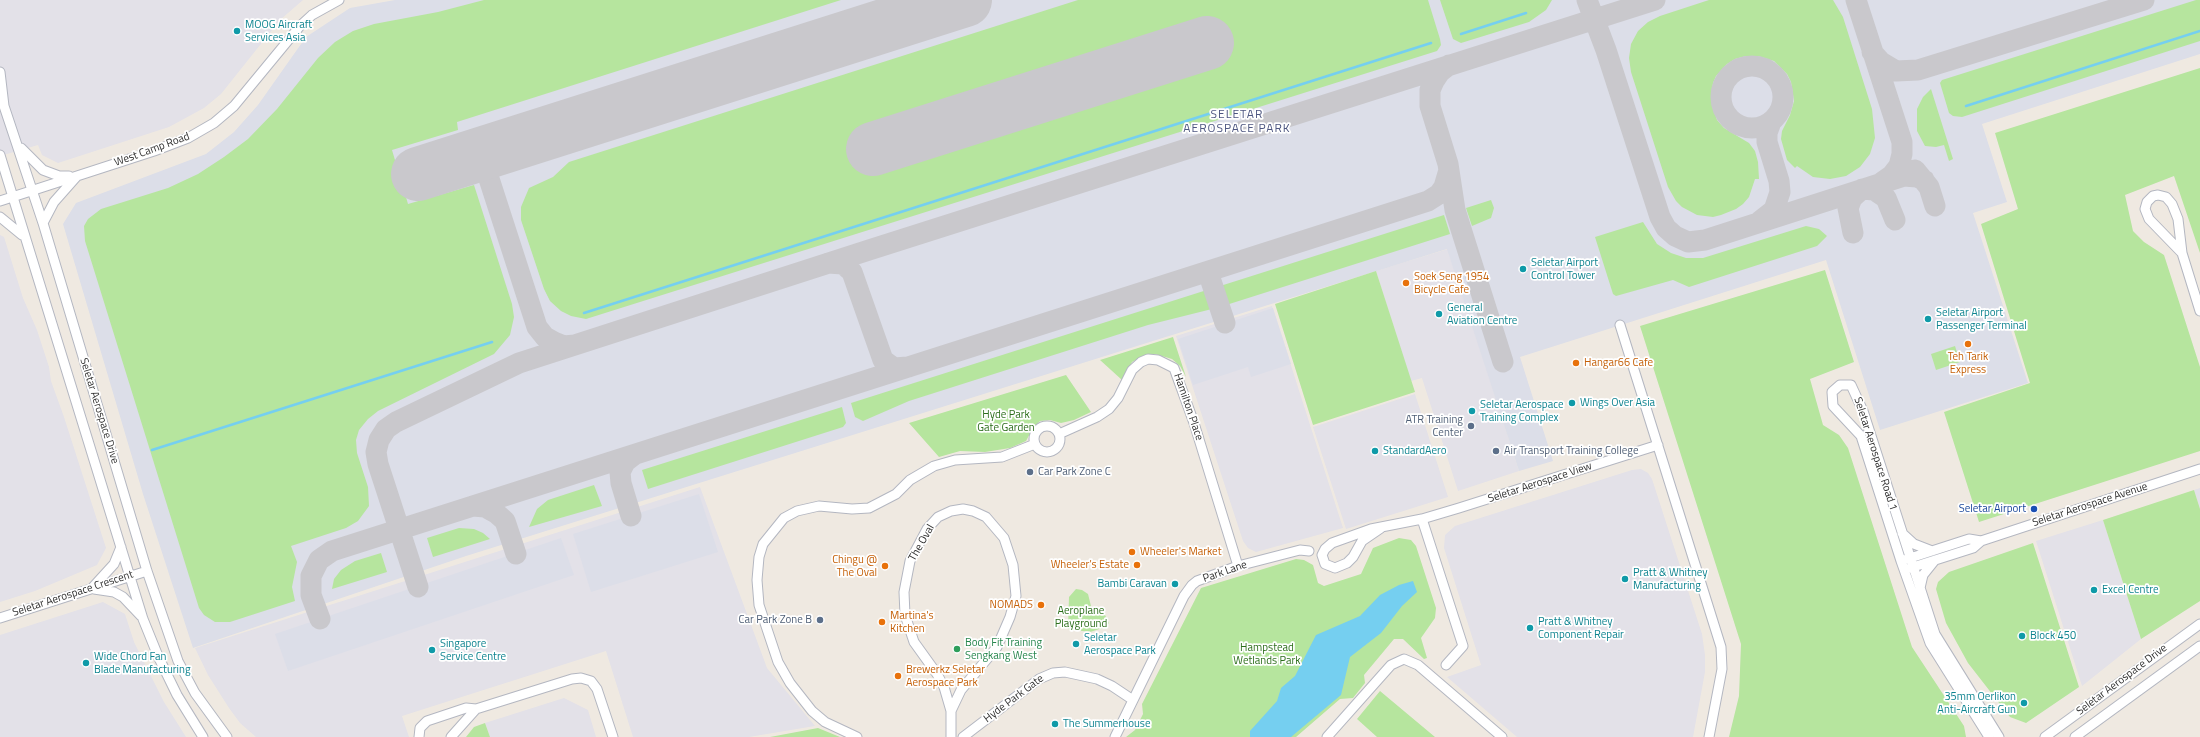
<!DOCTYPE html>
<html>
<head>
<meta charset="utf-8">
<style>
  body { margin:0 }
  canvas { display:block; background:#efe9e1 }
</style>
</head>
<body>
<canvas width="2200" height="737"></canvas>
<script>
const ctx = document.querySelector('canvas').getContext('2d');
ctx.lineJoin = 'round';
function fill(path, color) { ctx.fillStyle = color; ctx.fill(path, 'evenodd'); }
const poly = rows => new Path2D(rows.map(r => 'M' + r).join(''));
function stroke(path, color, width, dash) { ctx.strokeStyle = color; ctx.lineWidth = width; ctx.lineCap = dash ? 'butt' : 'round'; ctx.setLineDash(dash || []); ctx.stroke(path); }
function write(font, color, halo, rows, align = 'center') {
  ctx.font = font + ' "Titillium Web",sans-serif'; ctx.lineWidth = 3.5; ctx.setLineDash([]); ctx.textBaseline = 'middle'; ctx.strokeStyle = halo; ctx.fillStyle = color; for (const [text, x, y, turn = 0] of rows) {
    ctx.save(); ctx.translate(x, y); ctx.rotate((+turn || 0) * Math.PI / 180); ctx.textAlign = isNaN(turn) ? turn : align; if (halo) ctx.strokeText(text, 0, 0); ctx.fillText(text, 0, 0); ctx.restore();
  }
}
fill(poly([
  [0,0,303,0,280,20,221,94,204,108,169,127,58,163,42,155,38,145,0,156],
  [0,235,4,237,23,298,37,330,49,367,51,381,64,417,106,548,97,565,35,591,0,602],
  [1448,249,1519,471,1458,491,1422,378,1411,381,1376,271],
  [1272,306,1343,528,1256,552,1248,548,1243,541,1176,336],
  [1415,394,1448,497,1346,529,1313,427],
  [1641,469,1648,473,1652,479,1702,634,1705,655,1705,672,1693,737,1517,737,1447,677,1481,665,1444,548,1445,535,1455,526,1632,470],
  [700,487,767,668,815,726,749,737,633,737,606,651,402,716,409,737,256,737,240,723,229,708,208,675,195,648],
  [2200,488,2200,509,2194,490],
  [2103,520,2141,639,2082,686,2036,541],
  [103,602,125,614,134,642,164,702,186,737,0,737,0,635],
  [564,698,588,710,596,737,490,737,485,723]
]), '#e3e1e8');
fill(poly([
  [395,0,2200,0,2200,54,1982,124,2007,202,1973,213,2028,383,1880,430,1826,260,1520,357,1553,461,1519,471,1447,249,466,556,193,648,143,494,63,224,76,203,206,154,234,132,258,105,306,37,350,8],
  [1273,308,1291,364,1251,377,1248,367,1193,385,1178,339],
  [699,494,718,552,591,592,573,534],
  [561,538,574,575,288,671,275,634]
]), '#dcdee8');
fill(poly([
  [484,0,841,0,457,122,458,130,392,150,408,204,474,185,512,304,514,317,510,335,494,354,378,411,368,419,359,430,356,440,357,453,368,487,369,506,358,521,346,528,291,546,297,562,292,587,295,601,230,622,215,622,204,615,199,608,85,241,84,226,88,219,101,209,168,188,198,174,224,157,248,139,277,109,318,58,335,42,353,31,374,24,438,12],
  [1078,0,1428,0,1440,39,1441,45,1437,51,586,319,571,316,561,311,550,301,544,289,521,220,521,207,529,188,553,177,569,162],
  [1440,0,1552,0,1546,10,1529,22,1461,43,1453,39],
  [1709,0,1833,0,1843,17,1872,109,1875,138,1870,154,1860,167,1846,176,1830,179,1813,177,1797,166,1795,168,1787,160,1781,139,1782,131,1790,115,1794,101,1791,82,1787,74,1774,61,1758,56,1746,56,1735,59,1727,64,1716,76,1713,83,1711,100,1717,120,1724,128,1749,143,1755,151,1758,162,1759,179,1755,179,1749,197,1743,204,1736,209,1721,215,1713,217,1697,215,1682,207,1676,201,1668,187,1631,72,1629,58,1631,44,1638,31,1648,22,1660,16],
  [2196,0,2200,0,2200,41,1962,117,1953,116,1949,113,1940,83,1942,80],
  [2200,68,2200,253,2174,176,2125,195,2133,231,2144,242,2164,255,2200,367,2200,451,1979,522,1944,412,2030,383,1981,224,2018,209,1995,133],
  [1931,89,1953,159,1949,161,1944,145,1936,147,1925,146,1917,131,1917,109,1923,97],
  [1491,200,1494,208,1491,218,1472,226,1466,208],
  [1444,215,1450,234,1223,306,1217,287],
  [1643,222,1657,244,1671,253,1686,258,1703,258,1806,226,1819,229,1827,236,1817,246,1689,287,1673,280,1616,296,1613,294,1595,237],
  [1825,270,1854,362,1810,379,1823,425,1839,435,1848,448,1912,647,1964,726,1966,737,1729,737,1739,696,1741,644,1640,326],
  [1376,271,1415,392,1313,425,1275,304],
  [1210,289,1216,308,1148,325,909,401,863,421,855,417,851,403],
  [1173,337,1186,377,1180,366,1172,359,1155,354,1147,354,1132,362,1122,380,1100,360],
  [1955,346,1960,362,1936,370,1931,354],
  [1066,375,1091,412,1074,420,1061,423,1050,420,1040,421,1033,428,1026,441,1010,448,985,452,960,451,939,457,909,423],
  [842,407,846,423,843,427,648,489,642,470],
  [594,485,602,506,529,527,537,509,548,500],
  [2194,490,2200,509,2200,601,2141,639,2103,520],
  [459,528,474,529,483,533,490,539,433,557,427,538],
  [1399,538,1411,540,1416,546,1436,608,1435,618,1421,638,1427,658,1424,659,1403,639,1394,639,1364,675,1365,683,1353,698,1340,699,1296,737,1126,737,1135,730,1143,714,1142,704,1201,588,1296,559,1304,560,1313,565,1318,583,1324,586,1361,574,1373,548],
  [2033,543,2079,687,2026,723,2010,717,1968,663,1946,623,1936,589,1938,582,1949,572],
  [381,553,387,572,332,589,334,579,341,570,355,561],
  [1076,589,1082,590,1088,594,1092,610,1100,611,1105,615,1109,623,1106,627,1090,632,1068,629,1069,597],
  [1380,691,1435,737,1377,737,1357,719],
  [485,723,490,737,466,737,474,727],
  [818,728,840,737,770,737]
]), '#b6e59e');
fill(poly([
  [1413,581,1417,592,1402,606,1381,633,1350,657,1341,695,1291,737,1250,737,1250,731,1277,701,1281,688,1295,676,1316,635,1360,616,1380,595,1399,585]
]), '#75cff0');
stroke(poly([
  [1461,34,1526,13],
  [1966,106,2200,31],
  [584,313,1431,43],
  [152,450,492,342]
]), '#75cff0', 2.5);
stroke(poly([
  [1587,0,1606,50,1660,217,1666,228,1675,236,1688,242,1705,240,1904,176,1917,177,1924,180],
  [1856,0,1902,142,1902,154,1899,166,1892,175,1882,182],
  [1872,52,1881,62,1896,71,1918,70,2144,0],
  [1449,65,1440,72,1434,81,1430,90,1430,106,1448,164,1455,210,1503,362],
  '1721 97a31 31 0 1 1 62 0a31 31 0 1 1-62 0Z',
  [481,154,537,327,545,337,554,342,564,346,575,345],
  [1915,170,1929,187,1935,206],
  [1760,221,1774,210,1780,192,1779,181,1767,142,1767,133,1771,122],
  [1853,233,1848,208,1852,198,1862,189,1874,190,1886,198,1895,220],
  [828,263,843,264,852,272,883,360,894,368,908,367],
  [1208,272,1225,323],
  [473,506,485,507,496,513,505,521,516,554],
  [631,516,621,483,620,472,625,462,634,455],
  [418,587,378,464,376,452,379,440,386,429,396,422,519,363,869,250,1655,0],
  [320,619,311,595,311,576,319,560,332,551,1428,201,1439,194,1444,187,1449,170]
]), '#c9c8cc', 21);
stroke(poly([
  [873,149,1207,43],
  [418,174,965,0]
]), '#c9c8cc', 54);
const minor = poly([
  [0,72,4,106,43,223,147,571,178,661,195,693,227,737],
  [21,148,43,170,59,176,69,176],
  [0,155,143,619,158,656,177,695,203,737],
  [0,201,154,151,188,138,214,123,234,106,300,26,312,15,339,0],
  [0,217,22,235],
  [43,223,54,202,77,176],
  [2182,253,2149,219,2145,209,2147,202,2153,196,2158,195,2166,197,2172,204,2178,219,2182,253,2200,311],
  [1620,325,1721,647,1722,669,1709,737],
  '1034 439a13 13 0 1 1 26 0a13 13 0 1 1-26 0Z',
  [1059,434,1097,417,1109,409,1118,398,1132,370,1141,362,1148,359,1158,360,1174,368,1194,423,1238,566],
  [1422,519,1463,646,1446,665],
  [1381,528,1362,541,1353,557,1347,563,1335,568,1325,564,1322,555,1325,549,1332,543,1371,529,1422,519,1459,508,1658,445],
  [1902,533,1914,544,1932,551],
  [1904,560,1969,539,1981,541],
  [1907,569,1973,548,1981,541,2200,469],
  [93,587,114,564,121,547],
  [1920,588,1923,575,1935,560],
  [94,589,114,592,123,597,141,616],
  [0,618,147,571],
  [419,737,420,728,427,721,466,708,476,709,572,679,581,678,591,681,597,689,613,737],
  [451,737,476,709],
  [857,737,825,722,812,711,790,683,778,662,759,605,757,580,759,557,763,544,784,518,797,511,819,506,852,509,869,508,896,494,910,480,934,466,955,460,1002,457,1035,444],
  [951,737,951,711,944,687,937,674,914,642,905,615,904,592,910,561,927,529,938,517,951,511,963,509,973,511,986,517,1004,538,1013,565,1016,596,1010,617,997,647,961,690,951,711],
  [963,737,1039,679,1053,673,1065,672,1097,679,1112,686,1133,700],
  [1115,737,1184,596,1192,585,1197,581,1238,566,1300,550,1309,551],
  [1327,737,1391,665,1404,659,1418,665,1502,737],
  [1989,737,1930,643,1901,561,1861,436,1833,406,1832,392,1840,385,1851,385,1863,411,1935,634,1999,737],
  [2045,737,2200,624],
  [2075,737,2200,646]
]);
stroke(minor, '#b4b7c1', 11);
stroke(minor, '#fff', 9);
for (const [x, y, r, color] of [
  [237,31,4,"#0f9aa8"],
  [1523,269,4,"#0f9aa8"],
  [1406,283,4,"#e8710a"],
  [1439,314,4,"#0f9aa8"],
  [1928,319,4,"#0f9aa8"],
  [1968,344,4,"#e8710a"],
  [1576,363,4,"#e8710a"],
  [1572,403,4,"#0f9aa8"],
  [1472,411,4,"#0f9aa8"],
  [1471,426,4,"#5c6f8a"],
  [1375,451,4,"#0f9aa8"],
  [1496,451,4,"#5c6f8a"],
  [1030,472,4,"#5c6f8a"],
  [2034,509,4,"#1a4fb4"],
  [1132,552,4,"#e8710a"],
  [1137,565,4,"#e8710a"],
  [885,566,4,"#e8710a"],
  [1625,579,4,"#0f9aa8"],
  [1175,584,4,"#0f9aa8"],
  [2094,590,4,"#0f9aa8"],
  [1041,605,4,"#e8710a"],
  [820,620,4,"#5c6f8a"],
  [882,622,4,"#e8710a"],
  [1530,628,4,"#0f9aa8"],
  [2022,636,4,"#0f9aa8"],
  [1076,644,4,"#0f9aa8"],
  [957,649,4,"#2e9e5b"],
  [432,650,4,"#0f9aa8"],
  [86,663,4,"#0f9aa8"],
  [898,676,4,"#e8710a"],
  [2024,703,4,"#0f9aa8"],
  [1055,724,4,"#0f9aa8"]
]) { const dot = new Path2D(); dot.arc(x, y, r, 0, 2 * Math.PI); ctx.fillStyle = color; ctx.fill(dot); stroke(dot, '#fff', 1.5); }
write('11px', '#0d838f', '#fff', [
  ["MOOG Aircraft",245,25],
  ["Services Asia",245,38],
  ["Seletar Airport",1531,263],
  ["Control Tower",1531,276],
  ["General",1447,308],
  ["Aviation Centre",1447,321],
  ["Seletar Airport",1936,313],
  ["Passenger Terminal",1936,326],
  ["Wings Over Asia",1580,403],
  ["Seletar Aerospace",1480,405],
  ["Training Complex",1480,418],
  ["StandardAero",1383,451],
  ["Pratt & Whitney",1633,573],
  ["Manufacturing",1633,586],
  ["Bambi Caravan",1167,584,"right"],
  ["Excel Centre",2102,590],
  ["Pratt & Whitney",1538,622],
  ["Component Repair",1538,635],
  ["Block 450",2030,636],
  ["Seletar",1084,638],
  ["Aerospace Park",1084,651],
  ["Singapore",440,644],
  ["Service Centre",440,657],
  ["Wide Chord Fan",94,657],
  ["Blade Manufacturing",94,670],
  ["35mm Oerlikon",2016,697,"right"],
  ["Anti-Aircraft Gun",2016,710,"right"],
  ["The Summerhouse",1063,724]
], 'left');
write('11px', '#2e2e2e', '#fff', [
  ["West Camp Road",152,150,-20],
  ["Hamilton Place",1188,407,71],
  ["Seletar Aerospace Drive",99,411,73],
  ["Seletar Aerospace Road 1",1875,454,72],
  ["Seletar Aerospace View",1540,483,-18],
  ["Seletar Aerospace Avenue",2090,505,-18],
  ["The Oval",922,543,-60],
  ["Park Lane",1225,572,-19],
  ["Seletar Aerospace Crescent",73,594,-18],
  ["Seletar Aerospace Drive",2122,680,-37],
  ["Hyde Park Gate",1014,699,-37]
]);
write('11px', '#c56008', '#fff', [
  ["Soek Seng 1954",1414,277],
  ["Bicycle Cafe",1414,290],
  ["Teh Tarik",1968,357,"center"],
  ["Express",1968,370,"center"],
  ["Hangar66 Cafe",1584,363],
  ["Wheeler's Market",1140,552],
  ["Chingu @",877,560,"right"],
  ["The Oval",877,573,"right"],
  ["Wheeler’s Estate",1129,565,"right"],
  ["NOMADS",1033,605,"right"],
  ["Martina's",890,616],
  ["Kitchen",890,629],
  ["Brewerkz Seletar",906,670],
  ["Aerospace Park",906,683]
], 'left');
write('11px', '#2c6e1b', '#fff', [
  ["Hyde Park",1006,415],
  ["Gate Garden",1006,428],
  ["Aeroplane",1081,611],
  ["Playground",1081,624],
  ["Hampstead",1267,648],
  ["Wetlands Park",1267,661]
]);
write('11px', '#4e5e75', '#fff', [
  ["ATR Training",1463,420],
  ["Center",1463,433],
  ["Air Transport Training College",1504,451,"left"],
  ["Car Park Zone C",1038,472,"left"],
  ["Car Park Zone B",812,620]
], 'right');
write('11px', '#164399', '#fff', [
  ["Seletar Airport",2026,509]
], 'right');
write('11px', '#27864d', '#fff', [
  ["Body Fit Training",965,643],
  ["Sengkang West",965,656]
], 'left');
ctx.letterSpacing = '1px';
write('12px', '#4d5680', '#fff', [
  ["SELETAR",1237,115],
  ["AEROSPACE PARK",1237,129]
]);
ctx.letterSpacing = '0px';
</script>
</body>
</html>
